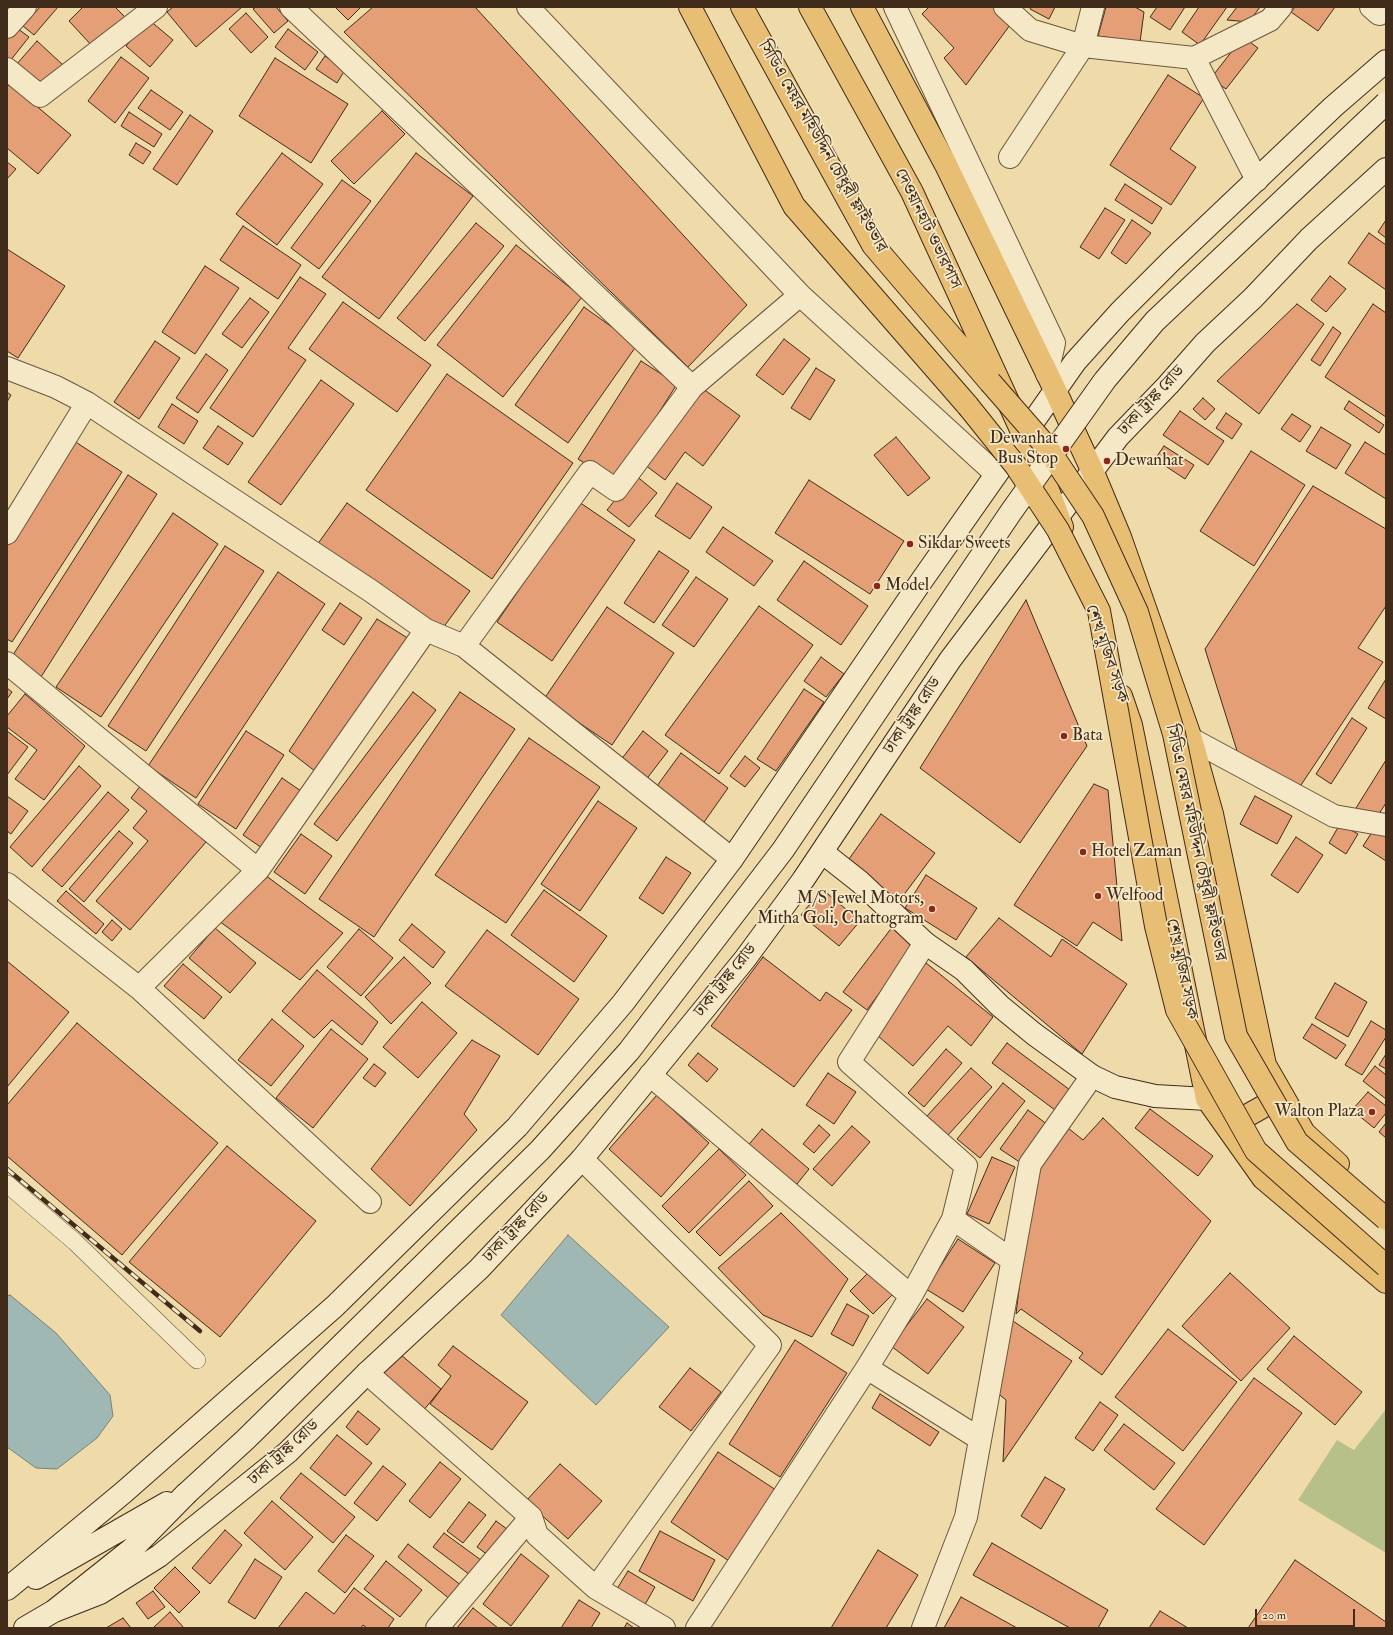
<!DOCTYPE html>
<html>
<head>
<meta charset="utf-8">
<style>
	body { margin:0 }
	#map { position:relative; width:1393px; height:1635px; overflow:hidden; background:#efdba9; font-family:"IM FELL Double Pica",serif }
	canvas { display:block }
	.frame { position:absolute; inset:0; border:8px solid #412b1a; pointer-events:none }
	.scale { position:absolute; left:1255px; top:1609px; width:100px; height:18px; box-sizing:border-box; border:2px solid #412b1a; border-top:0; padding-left:5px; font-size:12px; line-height:14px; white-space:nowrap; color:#412b1a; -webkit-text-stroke:3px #f5e8c7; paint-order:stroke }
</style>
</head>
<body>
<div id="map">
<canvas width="1393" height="1635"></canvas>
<div class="frame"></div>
<div class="scale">20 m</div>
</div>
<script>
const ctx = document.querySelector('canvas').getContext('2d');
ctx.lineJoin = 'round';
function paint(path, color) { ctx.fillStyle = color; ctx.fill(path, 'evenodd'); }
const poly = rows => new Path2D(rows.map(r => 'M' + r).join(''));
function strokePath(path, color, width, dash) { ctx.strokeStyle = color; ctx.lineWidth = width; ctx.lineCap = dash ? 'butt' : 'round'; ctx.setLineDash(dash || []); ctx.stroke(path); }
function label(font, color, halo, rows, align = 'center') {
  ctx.font = font + ' "IM FELL Double Pica","Noto Serif Bengali",serif'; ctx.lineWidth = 3.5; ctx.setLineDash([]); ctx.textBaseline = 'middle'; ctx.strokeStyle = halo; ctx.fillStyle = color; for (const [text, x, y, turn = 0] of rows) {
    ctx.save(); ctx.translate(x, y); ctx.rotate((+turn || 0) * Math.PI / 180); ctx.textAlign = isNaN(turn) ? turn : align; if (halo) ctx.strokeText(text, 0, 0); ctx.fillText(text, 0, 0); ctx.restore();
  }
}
paint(poly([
	[1386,1409,1386,1553,1298,1500,1337,1440,1354,1450]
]), '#b8c089');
const water = poly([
	[568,1235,669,1327,596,1405,501,1315,568,1235],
	[10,1295,56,1333,110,1395,113,1416,97,1438,57,1469,36,1468,7,1447,7,1296,10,1295]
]);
paint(water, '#9fb8b4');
strokePath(water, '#798076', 1);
const building = poly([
	[40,7,58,7,34,35,23,26,40,7],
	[83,7,115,7,125,17,93,47,69,21,83,7],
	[173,7,242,7,196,47,167,12,173,7],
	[256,7,276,7,288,21,274,33,253,9,256,7],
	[335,7,361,7,348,20,335,7],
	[373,7,475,7,747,305,688,367,344,32,373,7],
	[929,7,995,7,1010,25,966,85,944,58,954,48,922,14,929,7],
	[1031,7,1055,7,1049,19,1030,9,1031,7],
	[1106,7,1135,7,1144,12,1140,42,1098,36,1106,7],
	[1157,7,1185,7,1170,30,1150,17,1157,7],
	[1199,7,1227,7,1200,45,1182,32,1199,7],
	[1237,7,1260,7,1249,22,1227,20,1237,7],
	[1295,7,1335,7,1318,31,1291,12,1295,7],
	[246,13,268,37,251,53,229,29,246,13],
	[148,19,173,40,150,67,126,46,148,19],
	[14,26,29,37,10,61,7,59,7,35,14,26],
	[288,29,318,52,305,70,275,47,288,29],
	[1243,37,1258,48,1226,89,1211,78,1243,37],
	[37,41,63,65,41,89,15,66,37,41],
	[325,56,345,70,337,83,316,69,325,56],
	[121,57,149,78,115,123,88,101,121,57],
	[275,58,348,104,311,163,239,116,275,58],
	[1168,75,1204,98,1170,149,1196,167,1171,205,1110,165,1168,75],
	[10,84,71,135,38,174,7,148,7,87,10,84],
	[151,90,183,112,170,130,138,108,151,90],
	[382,111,405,134,354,184,331,161,382,111],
	[129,112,162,134,154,147,121,126,129,112],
	[190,115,213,131,177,185,153,169,190,115],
	[136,143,151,152,143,164,129,155,136,143],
	[282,153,323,184,277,245,236,214,282,153],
	[416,153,473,196,379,319,322,277,416,153],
	[7,162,16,169,7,179,7,162],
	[342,180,371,201,319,269,291,248,342,180],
	[1125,184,1162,208,1152,224,1115,200,1125,184],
	[1105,208,1125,220,1099,259,1080,247,1105,208],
	[1132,220,1151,233,1126,264,1111,253,1132,220],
	[1386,220,1386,238,1378,232,1386,220],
	[476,223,504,246,425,341,397,318,476,223],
	[243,226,301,265,278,299,220,260,243,226],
	[1369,233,1386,245,1386,290,1348,263,1369,233],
	[516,245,582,297,503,397,437,345,516,245],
	[7,249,65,286,18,358,7,351,7,249],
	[205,266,239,288,195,354,162,332,205,266],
	[1330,276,1346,289,1326,312,1311,300,1330,276],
	[300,277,326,294,288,348,306,360,253,437,210,408,300,277],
	[250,298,269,312,242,348,222,334,250,298],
	[343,302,431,365,397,412,309,349,343,302],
	[1297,304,1324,324,1259,414,1217,381,1297,304],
	[1373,304,1386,313,1386,417,1325,377,1373,304],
	[584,307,637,345,568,443,515,405,584,307],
	[1333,327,1341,333,1320,366,1311,360,1333,327],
	[784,339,810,359,783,395,756,375,784,339],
	[155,341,180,358,139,419,114,402,155,341],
	[206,354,228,370,198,413,176,398,206,354],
	[641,361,677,384,615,482,578,459,641,361],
	[816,368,835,380,810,420,791,408,816,368],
	[447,374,573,463,492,579,366,490,447,374],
	[321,380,354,404,281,505,248,482,321,380],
	[702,388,740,416,703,466,685,452,665,480,645,465,702,388],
	[7,392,11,395,7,402,7,392],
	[1203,398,1215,409,1205,420,1193,409,1203,398],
	[1349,401,1384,425,1379,433,1344,409,1349,401],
	[172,404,198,421,184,444,158,427,172,404],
	[1180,411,1224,441,1208,465,1163,435,1180,411],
	[1226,413,1242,424,1232,439,1216,428,1226,413],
	[1292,414,1311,426,1300,442,1281,429,1292,414],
	[218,426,243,443,228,465,203,448,218,426],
	[1321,427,1351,445,1336,469,1306,451,1321,427],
	[896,437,930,478,908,496,874,455,896,437],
	[74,441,122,472,12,642,7,639,7,543,74,441],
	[1365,442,1386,455,1386,499,1345,473,1365,442],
	[1164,446,1194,465,1185,479,1155,459,1164,446],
	[1251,451,1305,485,1254,566,1200,531,1251,451],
	[128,475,157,494,41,677,11,658,128,475],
	[635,475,657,493,629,527,607,510,635,475],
	[809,480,904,541,870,594,775,533,809,480],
	[677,483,712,507,690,539,655,516,677,483],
	[1313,486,1386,529,1386,606,1358,648,1383,662,1299,788,1238,754,1205,649,1313,486],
	[579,502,635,540,552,661,497,622,579,502],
	[347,503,470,591,440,632,317,545,347,503],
	[173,513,218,544,101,717,56,687,173,513],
	[723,527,773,561,754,586,706,552,723,527],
	[225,546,264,571,146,751,108,726,225,546],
	[659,551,689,571,654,623,624,603,659,551],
	[804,561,868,606,841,645,777,600,804,561],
	[278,572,325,604,196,798,148,766,278,572],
	[696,577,728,599,694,647,662,625,696,577],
	[1026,600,1087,746,1020,843,920,768,1026,600],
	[340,603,362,618,344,645,322,630,340,603],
	[759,606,813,645,719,774,665,735,759,606],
	[607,607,674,653,612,745,544,699,607,607],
	[377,619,414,642,320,775,289,751,377,619],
	[821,657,844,674,826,697,804,681,821,657],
	[1386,679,1386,719,1368,708,1386,679],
	[7,688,12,692,7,699,7,688],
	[804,689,824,702,776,771,757,759,804,689],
	[413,692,436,710,337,841,314,824,413,692],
	[460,692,515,729,374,937,319,899,460,692],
	[25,694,85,746,44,800,15,779,37,750,7,727,7,716,25,694],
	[1352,718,1367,728,1331,784,1316,774,1352,718],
	[7,731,28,747,7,775,7,731],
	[246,731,284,755,236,829,198,804,246,731],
	[643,731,668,751,642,785,617,765,643,731],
	[529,738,600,787,506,923,435,875,529,738],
	[681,753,728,788,702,825,654,790,681,753],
	[745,756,760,768,745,787,730,776,745,756],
	[1386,760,1386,803,1375,820,1356,808,1386,760],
	[79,766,101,786,32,867,10,847,79,766],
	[282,778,304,793,265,850,243,835,282,778],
	[1094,784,1108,790,1122,941,1093,922,1077,946,1014,905,1094,784],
	[141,785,206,842,130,930,96,901,148,841,133,828,147,811,131,798,141,785],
	[108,792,129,810,62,887,42,870,108,792],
	[7,796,28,811,11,834,7,831,7,796],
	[1255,796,1292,816,1277,844,1240,824,1255,796],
	[598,801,637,828,580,911,541,884,598,801],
	[881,814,935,853,897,904,844,866,881,814],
	[1340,824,1358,834,1346,854,1329,843,1340,824],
	[1374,829,1386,836,1386,861,1363,846,1374,829],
	[119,831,133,843,84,902,69,889,119,831],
	[301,834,332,856,305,894,274,872,301,834],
	[1296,837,1323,855,1298,893,1271,875,1296,837],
	[666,857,691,873,663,914,639,898,666,857],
	[261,872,343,933,300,980,219,921,261,872],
	[926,875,977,908,956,940,905,908,926,875],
	[822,889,860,921,839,946,801,915,822,889],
	[544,890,607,936,574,982,511,935,544,890],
	[66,891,104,924,96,934,57,901,66,891],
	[999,918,1051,957,1062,939,1127,984,1082,1054,966,957,999,918],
	[112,920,122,929,112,941,102,932,112,920],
	[412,924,445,952,433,968,399,940,412,924],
	[893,926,916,943,867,1010,843,992,893,926],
	[215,928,256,963,230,993,189,958,215,928],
	[359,929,393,958,361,996,327,967,359,929],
	[487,930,579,999,538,1055,445,986,487,930],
	[404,957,431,983,391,1024,365,997,404,957],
	[763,957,820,1001,826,992,852,1010,794,1087,711,1026,763,957],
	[7,961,69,1012,7,1087,7,961],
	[926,963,993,1017,971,1046,948,1026,913,1066,871,1030,926,963],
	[183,964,222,997,204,1019,164,986,183,964],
	[317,970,378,1022,362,1045,332,1020,314,1038,282,1011,317,970],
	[1335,983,1367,1002,1348,1037,1315,1018,1335,983],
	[422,1002,457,1033,418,1078,383,1047,422,1002],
	[272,1019,304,1046,271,1086,238,1060,272,1019],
	[1371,1021,1386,1030,1386,1037,1362,1075,1345,1065,1371,1021],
	[77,1023,218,1143,122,1255,7,1156,7,1105,77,1023],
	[1312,1024,1346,1045,1336,1059,1303,1038,1312,1024],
	[331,1029,368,1059,313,1128,276,1098,331,1029],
	[472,1040,500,1056,464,1114,477,1130,410,1206,371,1169,472,1040],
	[1007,1043,1070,1090,1055,1110,992,1063,1007,1043],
	[946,1049,962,1063,924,1107,908,1093,946,1049],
	[698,1053,718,1069,707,1082,688,1065,698,1053],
	[1386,1054,1386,1069,1379,1065,1386,1054],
	[374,1064,386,1073,375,1087,363,1078,374,1064],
	[1375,1066,1386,1075,1386,1099,1363,1081,1375,1066],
	[971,1068,992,1087,948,1135,927,1116,971,1068],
	[828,1073,856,1092,834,1124,806,1105,828,1073],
	[1003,1083,1025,1101,980,1158,957,1139,1003,1083],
	[1368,1092,1386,1106,1386,1113,1374,1128,1352,1110,1368,1092],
	[657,1095,709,1143,661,1197,609,1149,657,1095],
	[1150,1109,1213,1156,1198,1176,1135,1128,1150,1109],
	[1028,1110,1048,1125,1021,1163,1000,1149,1028,1110],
	[1103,1118,1211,1221,1102,1375,1079,1358,1083,1353,1021,1309,1016,1314,1030,1198,1036,1167,1063,1124,1083,1140,1103,1118],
	[1386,1123,1386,1138,1379,1132,1386,1123],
	[819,1125,830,1135,814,1153,803,1144,819,1125],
	[852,1126,870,1142,832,1186,813,1169,852,1126],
	[762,1129,809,1169,793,1189,745,1149,762,1129],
	[227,1146,316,1221,220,1337,129,1262,227,1146],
	[719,1149,746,1175,689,1233,662,1206,719,1149],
	[992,1157,1015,1167,989,1224,967,1214,992,1157],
	[749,1181,773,1206,720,1256,696,1232,749,1181],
	[781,1213,848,1279,812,1337,763,1315,718,1268,781,1213],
	[958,1239,995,1263,963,1312,926,1289,958,1239],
	[869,1272,892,1295,873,1314,850,1291,869,1272],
	[1230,1273,1290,1328,1241,1381,1182,1326,1230,1273],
	[927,1299,964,1327,928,1374,891,1346,927,1299],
	[847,1304,869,1316,853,1346,831,1334,847,1304],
	[1010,1319,1072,1361,1003,1462,1006,1400,995,1391,1010,1319],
	[1168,1329,1237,1382,1183,1451,1115,1397,1168,1329],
	[1294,1336,1362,1392,1335,1425,1267,1369,1294,1336],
	[795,1340,847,1373,780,1477,729,1444,795,1340],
	[453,1346,528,1402,492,1450,430,1404,451,1376,438,1365,453,1346],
	[400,1354,441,1389,423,1411,381,1376,400,1354],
	[690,1368,721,1392,691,1431,659,1407,690,1368],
	[1254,1378,1302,1413,1204,1545,1156,1509,1254,1378],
	[880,1394,939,1432,930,1446,872,1408,880,1394],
	[1100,1402,1118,1415,1093,1451,1075,1438,1100,1402],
	[358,1411,380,1429,367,1445,346,1427,358,1411],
	[1124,1424,1175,1463,1154,1490,1104,1450,1124,1424],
	[337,1435,372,1463,345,1496,310,1468,337,1435],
	[718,1452,776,1490,729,1561,671,1522,718,1452],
	[440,1462,461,1479,430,1518,409,1501,440,1462],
	[560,1464,602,1501,568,1539,526,1501,560,1464],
	[383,1466,406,1484,377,1521,354,1503,383,1466],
	[301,1473,355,1517,333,1543,280,1498,301,1473],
	[1045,1477,1065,1489,1041,1529,1021,1516,1045,1477],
	[272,1501,313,1537,285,1570,244,1533,272,1501],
	[469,1502,486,1515,463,1543,447,1531,469,1502],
	[496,1521,511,1532,492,1558,477,1547,496,1521],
	[225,1530,242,1545,210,1584,192,1568,225,1530],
	[660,1531,715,1560,693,1601,639,1571,660,1531],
	[444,1533,485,1563,474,1578,433,1547,444,1533],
	[346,1535,374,1556,345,1593,318,1571,346,1535],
	[992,1543,1108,1610,1098,1628,1070,1628,973,1575,992,1543],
	[408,1544,462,1586,451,1600,398,1557,408,1544],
	[878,1550,918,1575,886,1628,831,1628,878,1550],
	[521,1554,549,1576,511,1626,483,1604,521,1554],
	[255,1559,282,1577,255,1619,228,1602,255,1559],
	[1295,1560,1386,1622,1386,1628,1248,1628,1295,1560],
	[386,1561,422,1590,400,1617,364,1589,386,1561],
	[175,1567,200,1592,179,1613,154,1588,175,1567],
	[628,1571,655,1587,643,1608,615,1592,628,1571],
	[354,1588,394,1619,388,1628,367,1628,363,1625,361,1628,278,1628,306,1592,334,1614,354,1588],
	[153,1591,165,1607,148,1619,136,1603,153,1591],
	[961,1597,1017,1628,944,1628,961,1597],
	[579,1600,600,1613,591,1628,561,1628,579,1600],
	[473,1608,498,1628,457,1628,473,1608],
	[1160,1611,1188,1628,1149,1628,1160,1611],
	[170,1612,184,1628,154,1628,154,1627,170,1612],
	[123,1618,131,1628,106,1628,123,1618],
	[627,1623,634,1628,624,1628,627,1623]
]);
paint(building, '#e49f76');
strokePath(building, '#412b1a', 1);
const service = poly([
	[7,1184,75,1242,197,1360]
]);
const minor = poly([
	[291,7,692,387,800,295],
	[528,7,800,295,996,474],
	[895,7,1054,343,1047,374],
	[1005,7,1030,30,1083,46,1194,58,1270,20,1281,7],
	[1371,7,1379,14,1384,7],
	[7,27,25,7],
	[1194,58,1257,180],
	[7,69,40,96,156,7],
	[1010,157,1083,46,1093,7],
	[7,368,56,387,87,403,371,591,426,630,464,646,732,859],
	[7,533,87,403],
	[464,646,590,472,616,490,692,387],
	[7,663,258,870],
	[1191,739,1334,816,1386,825],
	[7,884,139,988,258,870,426,630],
	[925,943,849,1062,966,1166,953,1219,1012,1260],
	[139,988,370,1202],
	[650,1075,911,1296,867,1368,980,1439],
	[911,1296,953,1219],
	[367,1373,531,1517],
	[596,1588,664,1628],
	[437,1628,531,1517,537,1535,596,1588,770,1345,582,1159],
	[697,1628,867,1368],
	[923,1628,966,1517,1030,1164,1092,1076]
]);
const secondary = poly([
	[822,852,860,882,925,943,964,970,1000,1006,1034,1034,1092,1076,1115,1087,1155,1096,1207,1099],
	[36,1578,167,1503],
	[7,1589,124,1492,335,1306,517,1127,623,1003,732,859,920,583,1075,362,1120,312,1172,260,1333,107,1386,61],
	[54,1611,100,1593,159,1556,288,1452,367,1373,479,1269,582,1159,745,959,803,880,950,660,1118,437,1168,385,1205,343,1253,298,1309,239,1386,169],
	[25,1628,54,1611,132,1549,186,1494]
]);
const trunk = poly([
	[690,7,794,206,968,406],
	[742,7,873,245,990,382],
	[810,7,912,192,1023,434,1035,456,1062,527],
	[862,7,946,165,1055,390,1092,470,1120,537,1191,739,1212,814,1265,1065,1304,1133,1338,1164],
	[1121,696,1131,725,1207,1099,1263,1178,1386,1282],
	[1227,1127,1282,1096]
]);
strokePath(service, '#6c573e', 18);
strokePath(minor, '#6c573e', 24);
strokePath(secondary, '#412b1a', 24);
strokePath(trunk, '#412b1a', 24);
strokePath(service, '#f5e8c7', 17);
strokePath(minor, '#f5e8c7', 22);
strokePath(secondary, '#f5e8c7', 22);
strokePath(trunk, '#e8be74', 22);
const rail = poly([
	[7,1169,200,1331]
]);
strokePath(rail, '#412b1a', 4.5);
strokePath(rail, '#f5e8c7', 3, [9]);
const secondaryBridge = poly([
	[186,1494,245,1440,540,1150,629,1051,783,850,1011,512,1105,380,1155,321,1386,103]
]);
const trunkBridge = poly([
	[990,382,1046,446,1093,516,1137,612,1174,734,1236,1036,1297,1142,1386,1219],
	[968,406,1016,466,1058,530,1099,611,1156,926,1177,1010,1256,1151,1386,1266]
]);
strokePath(secondaryBridge, '#412b1a', 24, []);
strokePath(trunkBridge, '#412b1a', 24, []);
strokePath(secondaryBridge, '#f5e8c7', 22);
strokePath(trunkBridge, '#e8be74', 22);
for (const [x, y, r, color] of [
	[1066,449,4,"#8f2418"],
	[1107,461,4,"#8f2418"],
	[910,544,4,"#8f2418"],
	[877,586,4,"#8f2418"],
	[1064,736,4,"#8f2418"],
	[1083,852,4,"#8f2418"],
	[1098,896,4,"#8f2418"],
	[932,909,4,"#8f2418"],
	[1372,1112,4,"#8f2418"]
]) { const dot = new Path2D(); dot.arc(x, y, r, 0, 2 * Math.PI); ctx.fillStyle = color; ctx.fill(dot); strokePath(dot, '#f5e8c7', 1.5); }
label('17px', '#412b1a', '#f5e8c7', [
	["সিডিএ মেয়র মহিউদ্দিন চৌধুরী ফ্লাইওভার",822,147,60],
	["দেওয়ানহাট ওভারপাস",927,229,64],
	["ঢাকা ট্রাঙ্ক রোড",1152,401,-47],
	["শেখ মুজিব সড়ক",1106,654,71],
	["ঢাকা ট্রাঙ্ক রোড",913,716,-56],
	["সিডিএ মেয়র মহিউদ্দিন চৌধুরী ফ্লাইওভার",1195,843,78],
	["শেখ মুজিব সড়ক",1181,969,78],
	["ঢাকা ট্রাঙ্ক রোড",726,981,-51],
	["ঢাকা ট্রাঙ্ক রোড",517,1228,-47],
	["ঢাকা ট্রাঙ্ক রোড",284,1453,-42]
]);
label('17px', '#412b1a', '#f5e8c7', [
	["Dewanhat",1058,439,"right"],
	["Bus Stop",1058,459,"right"],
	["Dewanhat",1115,461],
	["Sikdar Sweets",918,544],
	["Model",885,586],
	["Bata",1072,736],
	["Hotel Zaman",1091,852],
	["Welfood",1106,896],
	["M/S Jewel Motors,",924,899,"right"],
	["Mitha Goli, Chattogram",924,919,"right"],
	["Walton Plaza",1364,1112,"right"]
], 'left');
</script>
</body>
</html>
